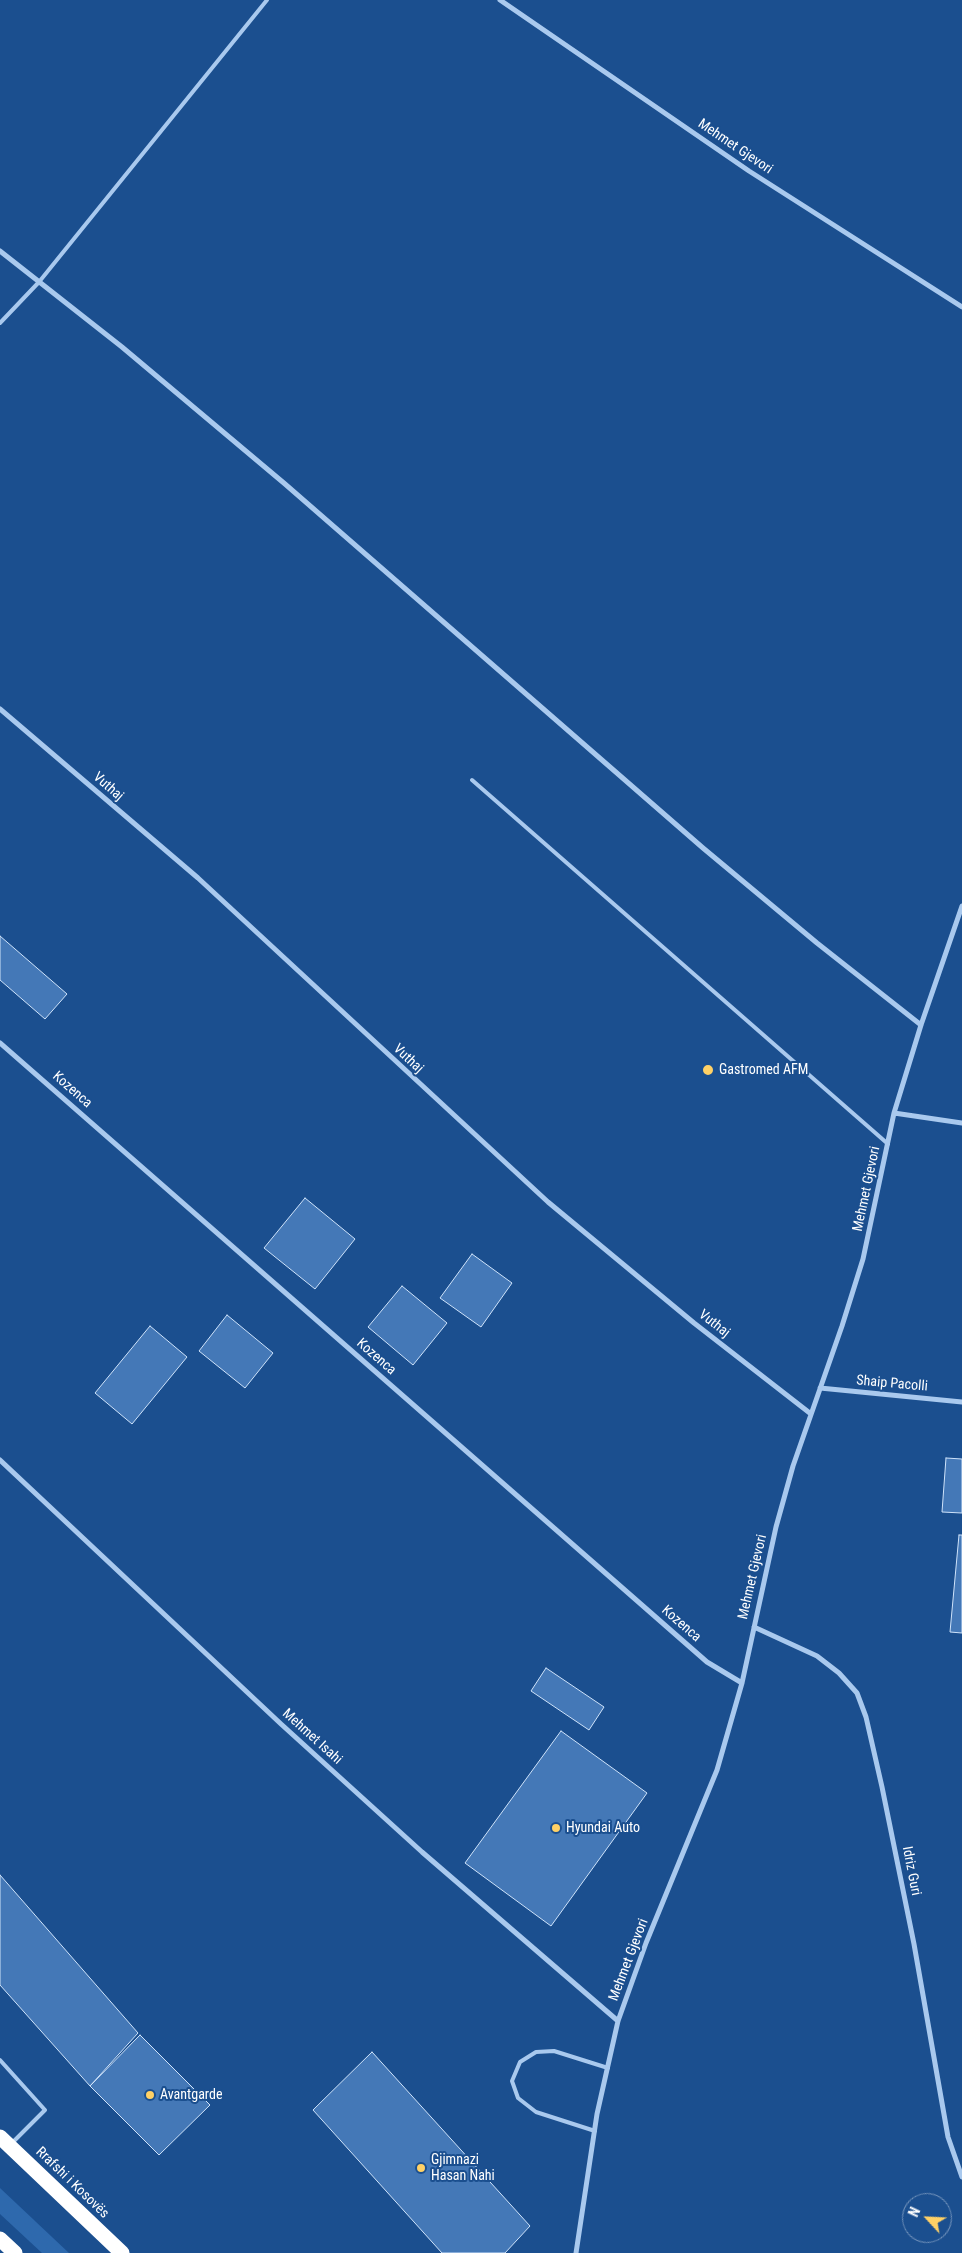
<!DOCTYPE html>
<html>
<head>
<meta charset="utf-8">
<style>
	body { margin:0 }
	#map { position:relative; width:962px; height:2253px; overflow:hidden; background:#1b4f8f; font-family:"Roboto Condensed",sans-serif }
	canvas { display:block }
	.north { position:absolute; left:902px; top:2193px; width:50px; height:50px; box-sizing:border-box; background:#1b4f8f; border:1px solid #7695bc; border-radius:50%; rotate:295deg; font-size:14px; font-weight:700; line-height:20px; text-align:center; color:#fff }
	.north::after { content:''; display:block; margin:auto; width:18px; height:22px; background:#ffd166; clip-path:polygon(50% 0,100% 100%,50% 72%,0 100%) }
</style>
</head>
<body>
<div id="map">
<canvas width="962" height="2253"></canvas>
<div class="north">N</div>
</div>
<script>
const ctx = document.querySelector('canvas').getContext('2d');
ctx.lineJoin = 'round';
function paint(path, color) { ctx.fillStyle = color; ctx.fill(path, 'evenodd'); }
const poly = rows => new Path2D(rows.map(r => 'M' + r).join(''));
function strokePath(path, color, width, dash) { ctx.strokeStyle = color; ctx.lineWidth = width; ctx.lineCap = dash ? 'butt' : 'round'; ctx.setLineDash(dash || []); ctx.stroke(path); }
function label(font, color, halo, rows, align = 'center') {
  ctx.font = font + ' "Roboto Condensed",sans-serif'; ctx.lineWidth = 4; ctx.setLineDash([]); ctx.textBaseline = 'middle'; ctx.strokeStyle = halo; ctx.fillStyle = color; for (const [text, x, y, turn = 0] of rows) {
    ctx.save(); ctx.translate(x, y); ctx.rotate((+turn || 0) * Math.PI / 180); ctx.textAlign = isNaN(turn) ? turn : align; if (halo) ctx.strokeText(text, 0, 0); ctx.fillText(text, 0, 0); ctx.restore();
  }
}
paint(poly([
	[0,2188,69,2253,42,2253,0,2214]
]), '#2e69ad');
const building = poly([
	[0,936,67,994,45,1019,0,980,0,936],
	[305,1198,355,1239,315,1289,264,1248,305,1198],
	[472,1254,512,1283,481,1327,440,1298,472,1254],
	[402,1286,447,1323,413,1365,368,1327,402,1286],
	[227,1315,273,1353,245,1388,199,1351,227,1315],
	[150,1326,187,1357,132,1424,95,1393,150,1326],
	[946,1458,962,1459,962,1513,942,1512,946,1458],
	[959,1535,962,1535,962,1633,950,1632,959,1535],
	[546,1668,604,1707,589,1730,531,1691,546,1668],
	[561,1731,647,1793,551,1926,465,1863,561,1731],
	[0,1875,138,2033,90,2086,0,1985,0,1875],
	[140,2035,210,2105,159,2155,90,2086,140,2035],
	[372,2052,530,2226,505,2253,442,2253,313,2110,372,2052]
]);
paint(building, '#4478b7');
strokePath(building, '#cfe3fa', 1);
strokePath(poly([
	[0,323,39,282,267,0],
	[472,780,888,1144],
	[0,2060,45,2110,11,2144],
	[595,2131,536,2112,518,2098,512,2081,520,2062,536,2052,554,2051,608,2068]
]), '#a9c9ee', 4);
strokePath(poly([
	[500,0,749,171,962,307],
	[0,251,122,347,285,484,703,848,817,943,921,1025],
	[0,709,198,878,548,1202,694,1323,811,1414],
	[0,1043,707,1662,742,1683],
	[894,1113,962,1123],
	[820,1388,962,1402],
	[0,1460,281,1724,422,1852,618,2021],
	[754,1627,817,1656,839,1673,857,1693,866,1717,882,1787,914,1944,948,2137,962,2177],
	[576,2253,597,2114,618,2021,646,1943,717,1770,742,1683,776,1527,793,1466,842,1326,863,1259,894,1113,921,1025,962,906]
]), '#a9c9ee', 5);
strokePath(poly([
	[0,2137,122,2253],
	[0,2239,15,2253]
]), '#fff', 15);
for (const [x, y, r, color] of [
	[708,1070,6,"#ffd166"],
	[556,1828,5,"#ffd166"],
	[150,2095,5,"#ffd166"],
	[421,2168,5,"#ffd166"]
]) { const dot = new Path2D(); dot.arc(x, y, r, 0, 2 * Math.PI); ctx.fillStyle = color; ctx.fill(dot); strokePath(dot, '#1b4f8f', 2); }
label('14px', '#fff', '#1b4f8f', [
	["Mehmet Gjevori",735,147,34],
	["Vuthaj",108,787,41],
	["Vuthaj",408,1059,43],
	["Kozenca",72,1090,41],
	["Mehmet Gjevori",867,1189,-78],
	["Vuthaj",714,1324,38],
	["Kozenca",376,1357,41],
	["Shaip Pacolli",892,1384,5],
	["Mehmet Gjevori",753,1577,-77],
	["Kozenca",681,1624,41],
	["Mehmet Isahi",312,1737,42],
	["Idriz Guri",911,1871,79],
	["Mehmet Gjevori",629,1960,-69],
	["Rrafshi i Kosovës",72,2183,44]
]);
label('14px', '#fff', '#1b4f8f', [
	["Gastromed AFM",719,1070],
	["Hyundai Auto",566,1828],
	["Avantgarde",160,2095],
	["Gjimnazi",431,2160],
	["Hasan Nahi",431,2176]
], 'left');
</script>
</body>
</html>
